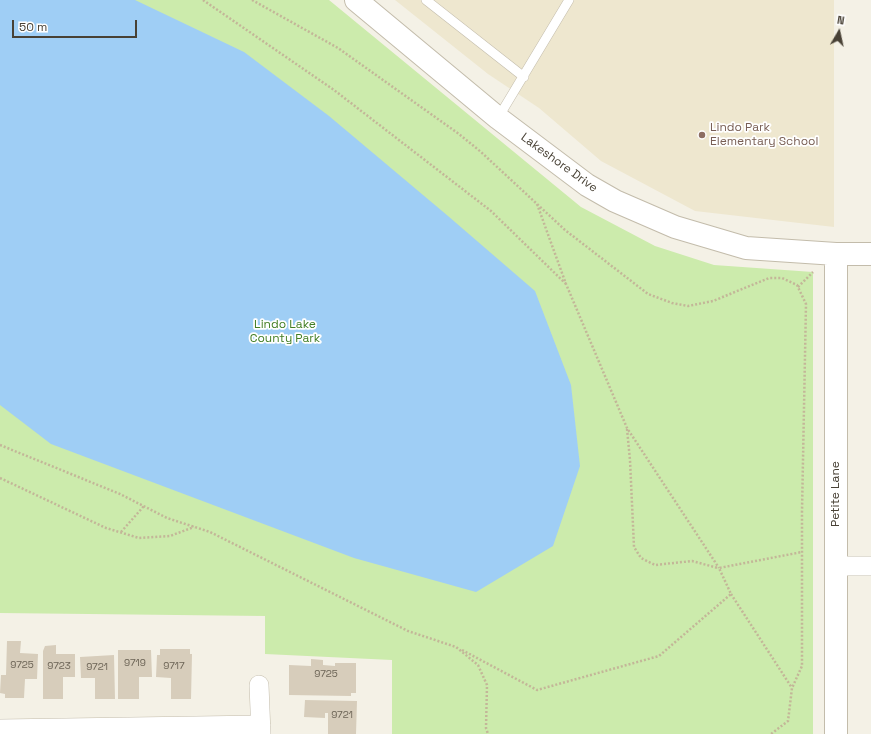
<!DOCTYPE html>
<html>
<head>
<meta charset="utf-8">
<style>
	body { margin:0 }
	#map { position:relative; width:871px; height:734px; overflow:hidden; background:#f4f1e6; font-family:"Space Grotesk",sans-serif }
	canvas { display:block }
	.north { position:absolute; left:819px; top:12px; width:40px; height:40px; -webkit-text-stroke:3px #fff; paint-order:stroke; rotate:9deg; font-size:11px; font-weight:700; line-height:16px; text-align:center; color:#484135 }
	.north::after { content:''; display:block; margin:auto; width:14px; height:18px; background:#484135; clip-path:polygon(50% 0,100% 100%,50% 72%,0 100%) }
	.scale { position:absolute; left:12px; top:20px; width:125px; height:18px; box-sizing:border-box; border:2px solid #484135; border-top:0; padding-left:5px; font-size:12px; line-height:14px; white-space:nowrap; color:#484135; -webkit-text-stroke:3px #fff; paint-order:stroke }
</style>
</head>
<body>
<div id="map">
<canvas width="871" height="734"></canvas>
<div class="north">N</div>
<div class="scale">50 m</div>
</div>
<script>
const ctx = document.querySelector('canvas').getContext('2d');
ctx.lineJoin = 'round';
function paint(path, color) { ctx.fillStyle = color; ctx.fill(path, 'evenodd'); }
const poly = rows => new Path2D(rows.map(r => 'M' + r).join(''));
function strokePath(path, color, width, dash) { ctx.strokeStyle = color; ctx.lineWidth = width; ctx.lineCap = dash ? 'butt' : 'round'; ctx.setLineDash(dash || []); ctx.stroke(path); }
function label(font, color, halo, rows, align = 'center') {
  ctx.font = font + ' "Space Grotesk",sans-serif'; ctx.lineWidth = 3.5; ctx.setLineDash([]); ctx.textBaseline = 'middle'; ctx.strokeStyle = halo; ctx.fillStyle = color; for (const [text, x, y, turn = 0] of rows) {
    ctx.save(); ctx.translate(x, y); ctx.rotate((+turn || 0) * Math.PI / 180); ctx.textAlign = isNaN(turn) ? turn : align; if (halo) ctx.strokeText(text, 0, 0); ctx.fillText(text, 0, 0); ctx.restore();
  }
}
paint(poly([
	[395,0,834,0,834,227,695,211,601,161,539,108,488,74]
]), '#eee7cf');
paint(poly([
	[0,0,329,0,581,207,655,246,714,265,813,272,813,734,392,734,392,660,265,654,265,616,0,613]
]), '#ccebac');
paint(poly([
	[0,0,135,0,244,52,329,116,448,216,535,291,571,385,580,466,553,546,476,592,354,558,51,444,0,405]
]), '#9fcef5');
paint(poly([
	[7,641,21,641,20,653,38,654,37,679,25,679,24,698,5,698,5,694,0,693,1,675,6,675],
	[56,645,56,654,75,654,75,677,63,677,63,699,43,699,43,651,45,646],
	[160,649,190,649,190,654,192,654,191,699,171,699,171,678,156,677,157,655,160,655],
	[118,650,151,650,152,677,139,677,139,699,118,699],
	[114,655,115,699,95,699,95,678,81,678,80,657],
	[311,659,323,660,323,665,335,666,335,663,356,663,356,693,351,693,351,696,289,695,289,665,311,666],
	[305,700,357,701,356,734,328,734,328,713,325,713,325,718,304,717]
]), '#d7cdbb');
const service = poly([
	[426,0,524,77],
	[498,118,569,0]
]);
const minor = poly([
	[836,566,871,566],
	[259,685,261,734],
	[0,729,261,725]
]);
const tertiary = poly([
	[356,0,498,118,587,185,615,201,675,227,746,248,836,254,871,254],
	[836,734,836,254]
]);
strokePath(service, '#c3bcab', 10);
strokePath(minor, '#c3bcab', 20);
strokePath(tertiary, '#c3bcab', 24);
strokePath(poly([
	[203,0,334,90,491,211,566,284],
	[252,0,338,48,459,134,481,152,565,230,648,294,672,303,688,306,713,301,769,278,782,278,797,285,806,304,802,512,802,666,792,688,788,721,771,734],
	[537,204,566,284,627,428,719,568],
	[798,287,813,272],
	[627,429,630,460,634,547,641,558,655,565,692,561,718,568],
	[0,445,120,494,167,518,210,532,408,631,456,647,478,665,487,685,486,728,488,734],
	[0,478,106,528,139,538,170,536,194,527],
	[121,532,144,506],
	[731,594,792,688],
	[462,650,537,690,659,656,731,594,719,568,802,552]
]), '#c3b698', 2.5, [2, 2]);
strokePath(service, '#fff', 9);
strokePath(minor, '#fff', 19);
strokePath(tertiary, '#fff', 22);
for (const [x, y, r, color] of [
	[702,135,4,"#8d6e63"]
]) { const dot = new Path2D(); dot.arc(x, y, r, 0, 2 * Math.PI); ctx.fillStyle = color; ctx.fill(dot); strokePath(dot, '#fff', 1.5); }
label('10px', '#6c6456', null, [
	["9719",135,663],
	["9725",22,665],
	["9723",59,666],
	["9717",174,666],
	["9721",97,667],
	["9725",326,674],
	["9721",342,715]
]);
label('12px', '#785e54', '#fff', [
	["Lindo Park",710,128],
	["Elementary School",710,142]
], 'left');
label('12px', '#484135', '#fff', [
	["Lakeshore Drive",559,163,36],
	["Petite Lane",836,494,-90]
]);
label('12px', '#427e24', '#fff', [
	["Lindo Lake",285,325],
	["County Park",285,339]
]);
</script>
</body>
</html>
